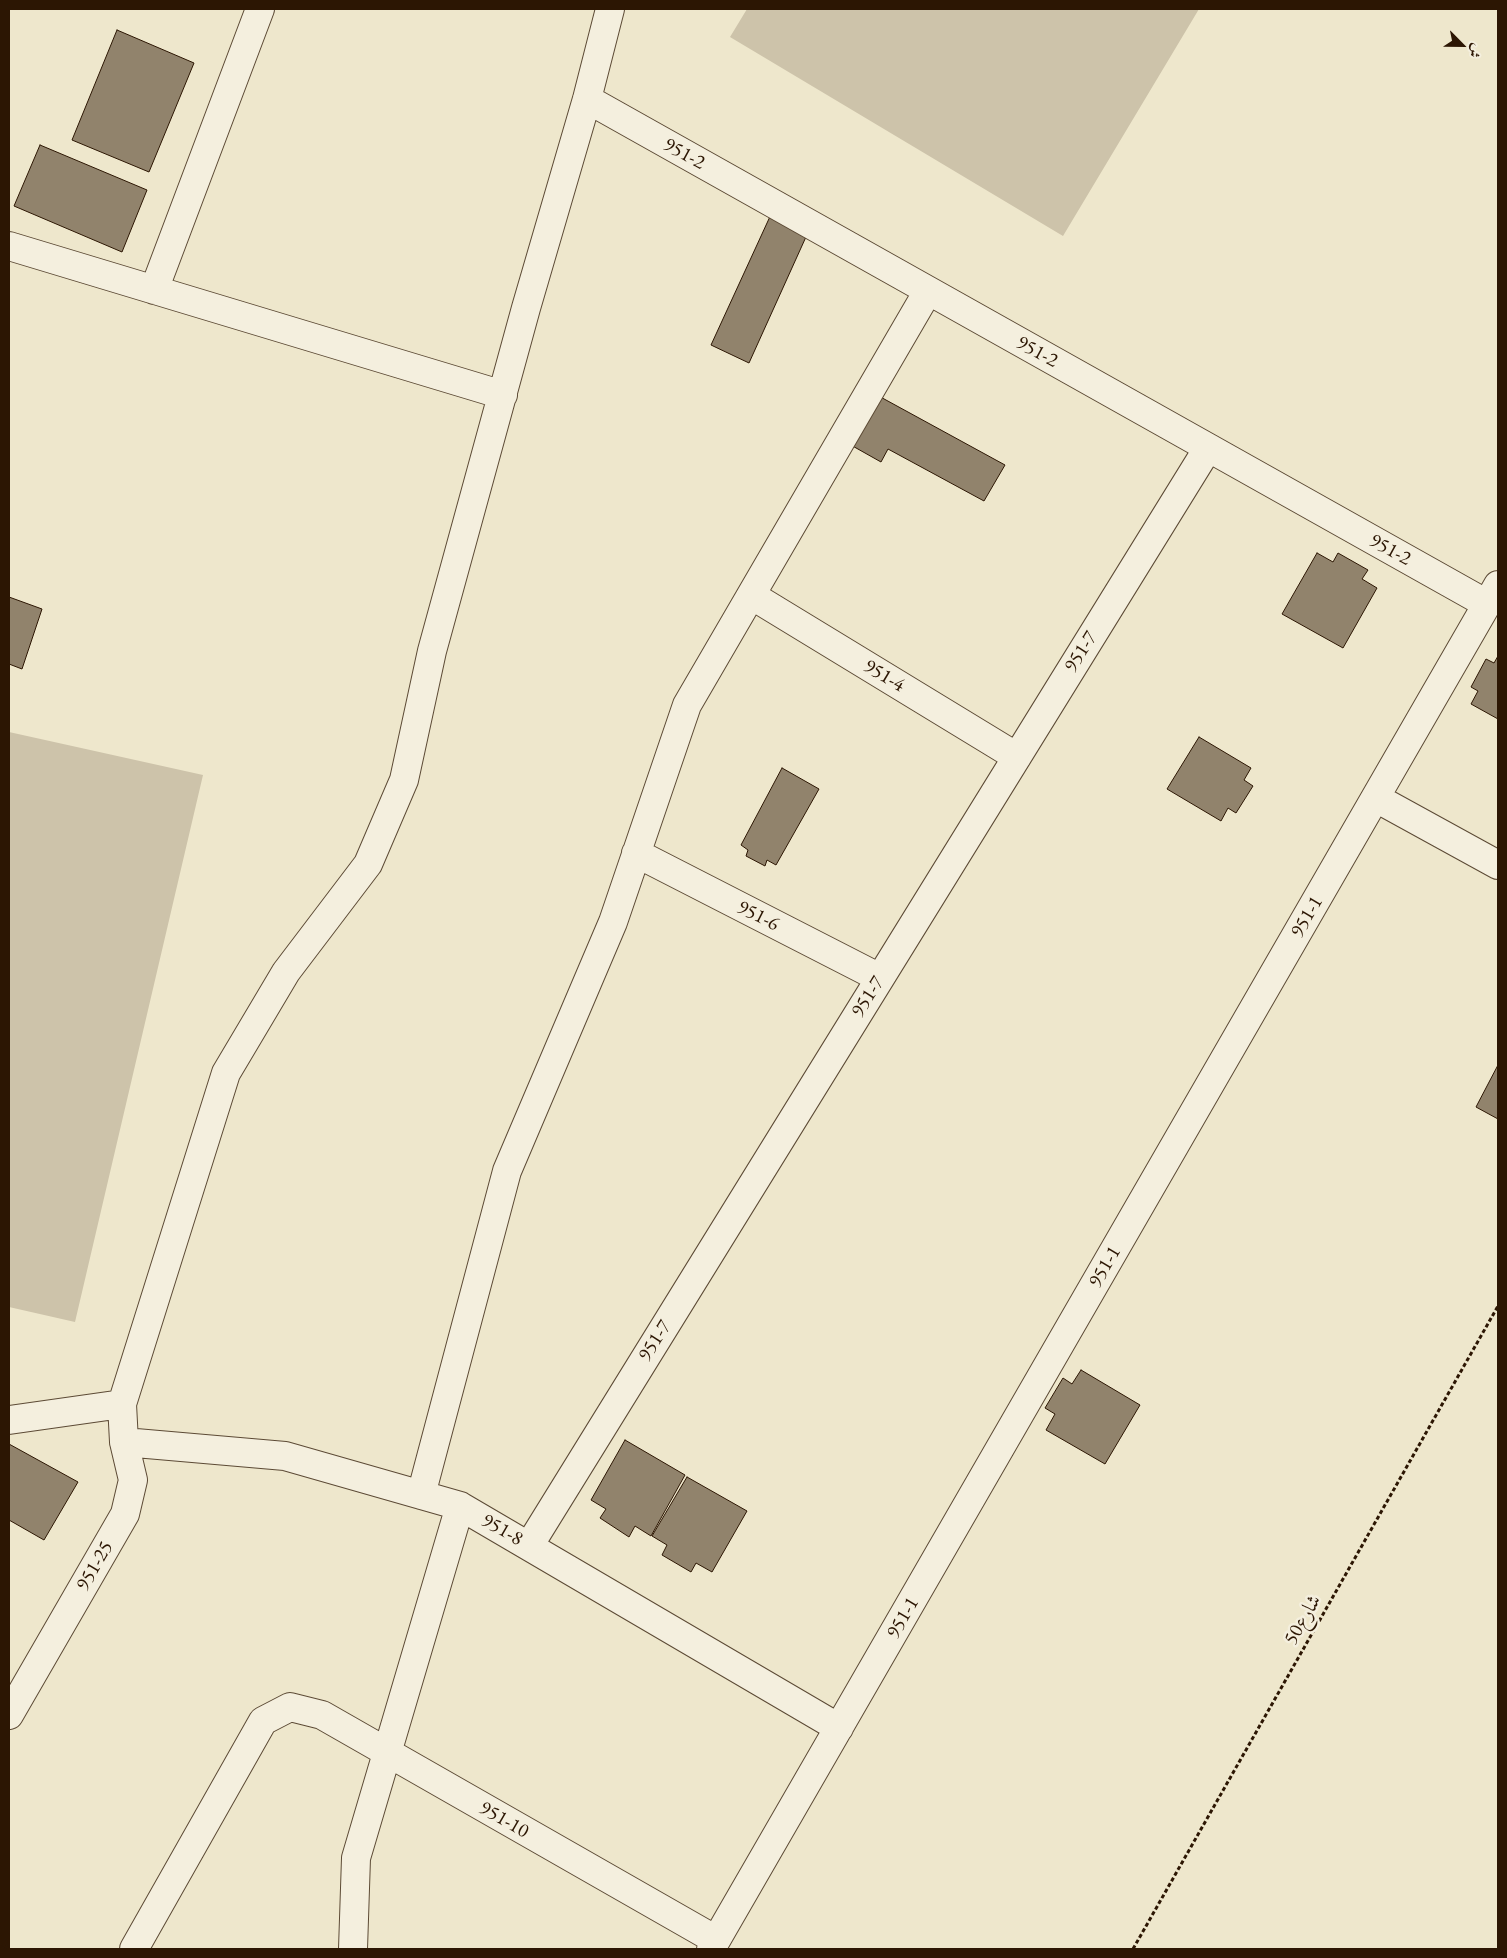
<!DOCTYPE html>
<html>
<head>
<meta charset="utf-8">
<style>
	body { margin:0 }
	#map { position:relative; width:1507px; height:1958px; overflow:hidden; background:#eee7cc; font-family:"EB Garamond",Amiri,serif }
	canvas { display:block }
	.frame { position:absolute; inset:0; border:10px solid #2c1603; pointer-events:none }
	.north { position:absolute; left:1437px; top:20px; width:50px; height:50px; -webkit-text-stroke:4px #f4efde; paint-order:stroke; rotate:113deg; font-size:14px; font-weight:700; line-height:20px; text-align:center; color:#2c1603 }
	.north::after { content:''; display:block; margin:auto; width:18px; height:22px; background:#2c1603; clip-path:polygon(50% 0,100% 100%,50% 72%,0 100%) }
</style>
</head>
<body>
<div id="map">
<canvas width="1507" height="1958"></canvas>
<div class="frame"></div>
<div class="north">ش</div>
</div>
<script>
const ctx = document.querySelector('canvas').getContext('2d');
ctx.lineJoin = 'round';
function paint(path, color) { ctx.fillStyle = color; ctx.fill(path, 'evenodd'); }
const poly = rows => new Path2D(rows.map(r => 'M' + r).join(''));
function strokePath(path, color, width, dash) { ctx.strokeStyle = color; ctx.lineWidth = width; ctx.lineCap = dash ? 'butt' : 'round'; ctx.setLineDash(dash || []); ctx.stroke(path); }
function label(font, color, halo, rows, align = 'center') {
  ctx.font = font + ' "EB Garamond",Amiri,serif'; ctx.lineWidth = 5; ctx.setLineDash([]); ctx.textBaseline = 'middle'; ctx.strokeStyle = halo; ctx.fillStyle = color; for (const [text, x, y, turn = 0] of rows) {
    ctx.save(); ctx.translate(x, y); ctx.rotate((+turn || 0) * Math.PI / 180); ctx.textAlign = isNaN(turn) ? turn : align; if (halo) ctx.strokeText(text, 0, 0); ctx.fillText(text, 0, 0); ctx.restore();
  }
}
paint(poly([
	[747,9,1199,9,1063,236,730,37],
	[9,732,203,775,75,1322,9,1307]
]), '#cdc3aa');
const building = poly([
	[117,30,194,63,149,172,72,140,117,30],
	[40,145,147,190,122,252,14,206,40,145],
	[773,210,810,228,749,363,711,345,773,210],
	[875,394,1005,465,984,501,888,449,881,462,849,444,875,394],
	[1317,553,1333,562,1338,553,1368,570,1362,579,1377,588,1343,648,1282,614,1317,553],
	[9,597,42,609,22,669,9,664,9,597],
	[1498,656,1498,719,1471,704,1478,691,1471,687,1486,659,1494,663,1498,656],
	[1199,737,1251,768,1244,780,1253,786,1236,813,1228,808,1221,821,1167,789,1199,737],
	[782,768,819,789,776,865,767,860,765,866,746,856,748,850,741,845,782,768],
	[1498,1065,1498,1119,1476,1107,1498,1065],
	[1081,1370,1140,1405,1105,1464,1046,1430,1055,1414,1045,1408,1063,1378,1072,1384,1081,1370],
	[625,1440,685,1475,651,1536,635,1526,629,1537,600,1518,606,1509,591,1500,625,1440],
	[9,1444,78,1482,44,1540,9,1520,9,1444],
	[687,1477,747,1511,712,1572,696,1563,691,1572,662,1555,667,1545,652,1536,687,1477]
]);
paint(building, '#91836c');
strokePath(building, '#2c1603', 1);
const street = poly([
	[587,99,1487,604],
	[9,246,503,395],
	[154,290,260,9],
	[751,595,1017,757],
	[1376,798,1498,865],
	[636,853,880,978],
	[9,1420,122,1404],
	[124,1442,285,1456,460,1506,839,1728],
	[421,1495,507,1171,613,922,687,705,928,291],
	[529,1546,1208,448],
	[9,1715,125,1514,133,1480,124,1442,122,1404,226,1073,286,972,368,864,404,780,432,651,526,308,587,99,610,9],
	[134,1949,263,1721,290,1707,322,1715,716,1940],
	[353,1949,356,1858,460,1506],
	[711,1949,1498,585]
]);
strokePath(street, '#5c4a35', 30);
strokePath(poly([
	[1133,1949,1498,1306]
]), '#2c1603', 3, [4, 2.5]);
strokePath(street, '#f4efde', 28);
label('20px', '#2c1603', '#f4efde', [
	["951-2",684,154,29],
	["951-2",1037,352,29],
	["951-2",1390,550,29],
	["951-7",1081,652,-58],
	["951-4",884,676,31],
	["951-6",758,916,27],
	["951-1",1307,917,-60],
	["951-7",868,997,-58],
	["951-1",1105,1267,-60],
	["951-7",655,1341,-58],
	["951-8",502,1530,30],
	["951-25",95,1566,-60],
	["951-1",903,1618,-60],
	["شارع50",1303,1620,-60],
	["951-10",504,1820,30]
]);
</script>
</body>
</html>
